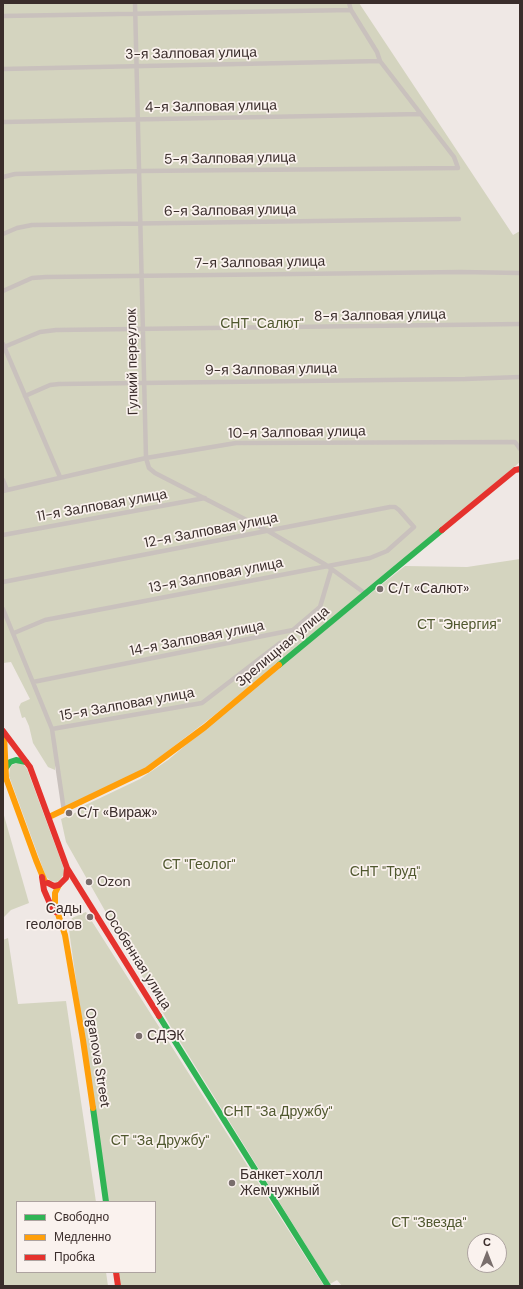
<!DOCTYPE html>
<html>
<head>
<meta charset="utf-8">
<style>
	body { margin:0 }
	#map { position:relative; width:523px; height:1289px; overflow:hidden; background:#efe8e5; font-family:"DM Sans",sans-serif }
	canvas { display:block }
	.frame { position:absolute; inset:0; border:4px solid #3a2d2b; pointer-events:none }
	.legend { position:absolute; left:16px; top:1201px; width:140px; height:72px; box-sizing:border-box; background:#faf2ee; border:1px solid #ada3a0; margin:0; padding:5px 7px; list-style:none; font-size:12px; color:#3a2d2b }
	.legend li { display:flex; align-items:center; gap:8px; height:20px }
	.legend b { width:20px; border:1px solid #ada3a0 }
	.north { position:absolute; left:467px; top:1233px; width:40px; height:40px; box-sizing:border-box; background:#faf2ee; border:1px solid #ada3a0; border-radius:50%; rotate:0deg; font-size:11px; font-weight:700; line-height:16px; text-align:center; color:#3a2d2b }
	.north::after { content:''; display:block; margin:auto; width:14px; height:18px; background:#796e6c; clip-path:polygon(50% 0,100% 100%,50% 72%,0 100%) }
</style>
</head>
<body>
<div id="map">
<canvas width="523" height="1289"></canvas>
<div class="frame"></div>
<ul class="legend">
<li><b style="height:5px;background:#30b455"></b>Свободно</li>
<li><b style="height:5px;background:#ff9f0a"></b>Медленно</li>
<li><b style="height:5px;background:#e5322d"></b>Пробка</li>
</ul>
<div class="north">С</div>
</div>
<script>
const ctx = document.querySelector('canvas').getContext('2d');
ctx.lineJoin = 'round';
function paint(path, color) { ctx.fillStyle = color; ctx.fill(path, 'evenodd'); }
const poly = rows => new Path2D(rows.map(r => 'M' + r).join(''));
function strokePath(path, color, width, dash) { ctx.strokeStyle = color; ctx.lineWidth = width; ctx.lineCap = dash ? 'butt' : 'round'; ctx.setLineDash(dash || []); ctx.stroke(path); }
function label(font, color, halo, rows, align = 'center') {
  ctx.font = font + ' "DM Sans",sans-serif'; ctx.lineWidth = 3.5; ctx.setLineDash([]); ctx.textBaseline = 'middle'; ctx.strokeStyle = halo; ctx.fillStyle = color; for (const [text, x, y, turn = 0] of rows) {
    ctx.save(); ctx.translate(x, y); ctx.rotate((+turn || 0) * Math.PI / 180); ctx.textAlign = isNaN(turn) ? turn : align; if (halo) ctx.strokeText(text, 0, 0); ctx.fillText(text, 0, 0); ctx.restore();
  }
}
paint(poly([
	[3,3,359,3,513,235,520,231,520,462,399,564,212,717,139,773,63,809,55,762,55,770,48,767,33,743,29,726,25,717,22,718,20,711,19,707,21,703,30,699,11,662,3,663],
	[520,559,520,1286,342,1286,337,1280,330,1284,171,1027,66,842,61,819,77,812,77,809,140,779,168,760,302,648,405,566,467,567],
	[475,1241,499,1241,499,1265,475,1265],
	[18,763,24,765,27,769,64,869,64,874,59,881,57,882,51,881,46,877,9,776,10,768,12,765],
	[3,812,29,903,11,910,3,918],
	[86,912,324,1286,119,1286,117,1272,155,1272,155,1202,107,1202,69,930,72,918],
	[8,938,18,1004,66,1001,96,1202,17,1202,17,1272,106,1272,108,1286,3,1286,3,940]
]), '#d4d4bf');
strokePath(poly([
	[135,3,146,458,149,468,155,473,268,531,326,565,366,594],
	[3,16,351,10],
	[3,69,380,61],
	[3,122,420,114],
	[3,177,15,174,140,171,458,168,454,157,380,61,377,52,351,10,349,3],
	[3,234,17,228,32,225,459,219],
	[3,291,32,278,46,277,461,272,520,273],
	[3,344,60,477],
	[4,347,40,332,56,330,520,324],
	[25,396,50,385,59,384,465,379,520,377],
	[3,480,7,490],
	[3,491,146,458,236,443,515,442,520,449],
	[3,535,205,498],
	[3,582,390,507,395,507,399,510,414,527,387,551,370,558,45,620,14,633],
	[3,609,52,729,64,811],
	[33,682,293,630,320,607,331,570],
	[52,729,202,703,280,643]
]), '#c9c1bd', 4.5);
strokePath(poly([
	[279,665,442,530],
	[5,769,10,762,16,760,26,762],
	[159,1016,328,1286],
	[93,1108,106,1202]
]), '#30b455', 6);
strokePath(poly([
	[4,734,6,778,36,860,45,882,48,883],
	[49,817,147,770,205,727,279,665],
	[59,885,55,893,55,905,65,935,83,1040,93,1108]
]), '#ff9f0a', 6);
strokePath(poly([
	[442,530,515,470,520,469],
	[3,731,30,767,67,868,66,878,59,885,54,886,48,883],
	[67,868,159,1016],
	[42,877,44,890,51,906,56,912],
	[116,1272,118,1286]
]), '#e5322d', 6);
for (const [x, y, r, color] of [
	[380,589,4,"#796e6c"],
	[69,813,4,"#796e6c"],
	[89,882,4,"#796e6c"],
	[90,917,4,"#796e6c"],
	[139,1036,4,"#796e6c"],
	[232,1183,4,"#796e6c"]
]) { const dot = new Path2D(); dot.arc(x, y, r, 0, 2 * Math.PI); ctx.fillStyle = color; ctx.fill(dot); strokePath(dot, '#faf2ee', 1.5); }
label('14px', '#3a2d2b', '#faf2ee', [
	["3-я Залповая улица",191,54,-1],
	["4-я Залповая улица",211,107,-1],
	["5-я Залповая улица",230,159,-1],
	["6-я Залповая улица",230,211,-1],
	["7-я Залповая улица",260,263,-1],
	["8-я Залповая улица",380,316,-1],
	["Гулкий переулок",133,362,-91],
	["9-я Залповая улица",271,370,-1],
	["10-я Залповая улица",297,433,-1],
	["11-я Залповая улица",102,506,-10],
	["12-я Залповая улица",211,531,-11],
	["13-я Залповая улица",216,576,-11],
	["14-я Залповая улица",197,639,-11],
	["Зрелищная улица",283,647,-40],
	["15-я Залповая улица",127,705,-10],
	["Особенная улица",137,960,58],
	["Oganova Street",97,1058,81]
]);
label('14px', '#50582f', '#faf2ee', [
	["СНТ \"Салют\"",262,324],
	["СТ \"Энергия\"",459,625],
	["СТ \"Геолог\"",199,865],
	["СНТ \"Труд\"",385,872],
	["СНТ \"За Дружбу\"",278,1112],
	["СТ \"За Дружбу\"",160,1141],
	["СТ \"Звезда\"",429,1223]
]);
label('14px', '#3a2d2b', '#faf2ee', [
	["С/т «Салют»",388,589],
	["С/т «Вираж»",77,813],
	["Ozon",97,882],
	["Сады",82,909,"right"],
	["геологов",82,925,"right"],
	["СДЭК",147,1036],
	["Банкет-холл",240,1175],
	["Жемчужный",240,1191]
], 'left');
</script>
</body>
</html>
